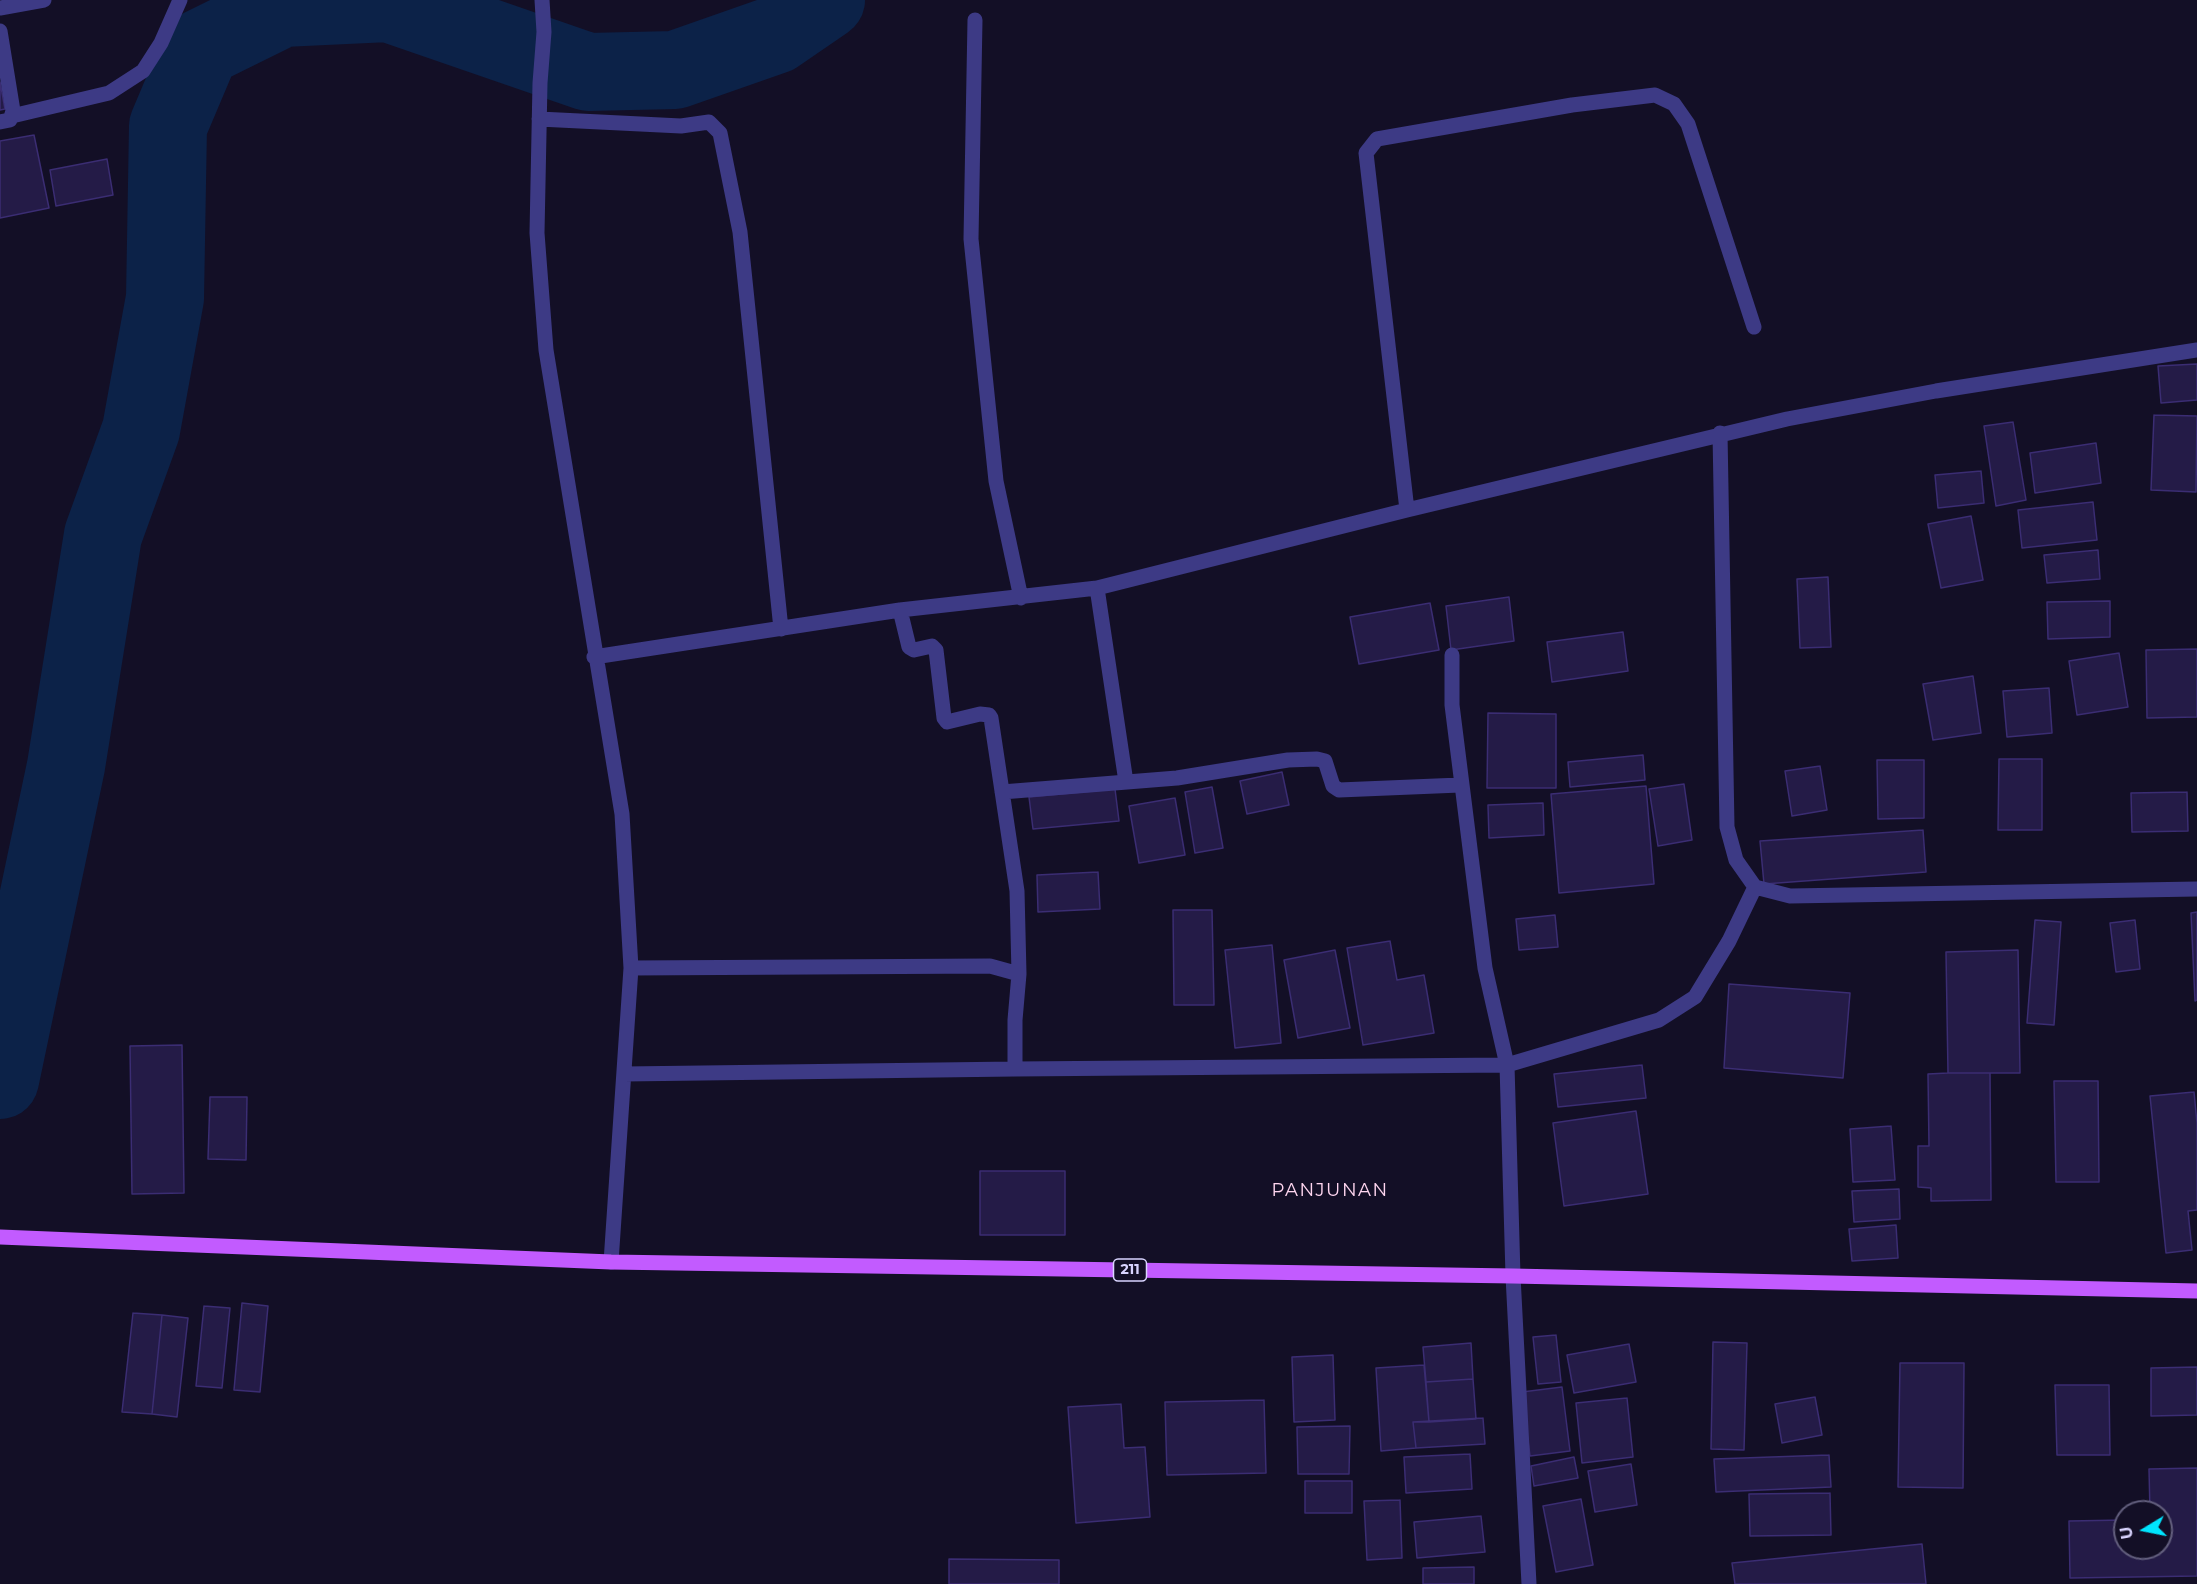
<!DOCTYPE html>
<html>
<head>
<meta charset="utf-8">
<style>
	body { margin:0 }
	#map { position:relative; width:2197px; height:1584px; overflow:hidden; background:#130f26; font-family:Montserrat,sans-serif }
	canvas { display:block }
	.north { position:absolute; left:2113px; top:1500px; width:60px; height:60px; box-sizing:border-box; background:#130f26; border:2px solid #625e7d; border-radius:50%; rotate:260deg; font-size:16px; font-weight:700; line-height:24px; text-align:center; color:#d9d4ff }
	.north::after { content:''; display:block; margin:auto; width:21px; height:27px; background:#00e5ff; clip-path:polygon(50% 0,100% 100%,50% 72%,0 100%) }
</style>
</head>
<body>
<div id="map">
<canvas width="2197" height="1584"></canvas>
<div class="north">U</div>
</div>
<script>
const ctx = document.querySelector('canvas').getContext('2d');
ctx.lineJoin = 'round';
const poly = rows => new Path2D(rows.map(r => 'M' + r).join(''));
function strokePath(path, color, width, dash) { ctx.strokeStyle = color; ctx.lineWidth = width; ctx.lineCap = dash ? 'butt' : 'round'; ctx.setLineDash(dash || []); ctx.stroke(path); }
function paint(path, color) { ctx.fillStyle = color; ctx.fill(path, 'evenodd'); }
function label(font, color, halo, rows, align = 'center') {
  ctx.font = font + ' Montserrat,sans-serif'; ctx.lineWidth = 4.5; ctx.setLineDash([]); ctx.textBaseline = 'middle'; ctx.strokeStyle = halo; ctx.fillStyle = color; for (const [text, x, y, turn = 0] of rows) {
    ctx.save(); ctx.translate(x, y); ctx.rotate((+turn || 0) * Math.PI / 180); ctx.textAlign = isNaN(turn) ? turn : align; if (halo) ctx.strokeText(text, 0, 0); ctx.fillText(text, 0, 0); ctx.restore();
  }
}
strokePath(poly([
	[0,1080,66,766,103,535,141,430,165,298,168,126,201,48,282,8,388,3,588,72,675,70,775,35,826,0]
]), '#0c2248', 78);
const building = poly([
	[0,82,5,109,0,110,0,82],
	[34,135,49,208,0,218,0,141,34,135],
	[107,159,113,195,56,206,50,170,107,159],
	[2197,364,2197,400,2161,403,2158,366,2197,364],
	[2154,415,2197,416,2196,492,2151,490,2154,415],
	[2013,422,2026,500,1996,506,1984,426,2013,422],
	[2096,443,2101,483,2035,493,2030,453,2096,443],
	[1981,471,1984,503,1938,508,1935,475,1981,471],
	[2093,502,2097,540,2022,548,2018,510,2093,502],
	[1971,516,1983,580,1941,588,1928,524,1971,516],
	[2098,550,2100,579,2047,583,2044,555,2098,550],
	[1828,577,1831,647,1800,648,1797,579,1828,577],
	[1509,597,1514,641,1451,650,1446,606,1509,597],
	[2110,601,2110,637,2048,639,2047,602,2110,601],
	[1430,603,1439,650,1359,664,1350,617,1430,603],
	[1623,632,1628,671,1552,682,1547,642,1623,632],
	[2197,649,2197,717,2147,718,2146,650,2197,649],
	[2119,653,2128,707,2077,715,2069,661,2119,653],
	[1973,676,1981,733,1933,740,1923,684,1973,676],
	[2049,688,2052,733,2007,737,2003,691,2049,688],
	[1488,713,1556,714,1556,788,1487,788,1488,713],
	[1643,755,1645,780,1570,787,1568,762,1643,755],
	[1999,759,2042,759,2042,830,1998,830,1999,759],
	[1877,760,1924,760,1924,818,1878,819,1877,760],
	[1820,766,1827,810,1792,816,1785,771,1820,766],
	[1282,772,1289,805,1247,814,1240,781,1282,772],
	[1684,784,1692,840,1658,846,1649,789,1684,784],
	[1646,786,1654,884,1559,893,1551,794,1646,786],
	[1212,787,1223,848,1195,853,1185,792,1212,787],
	[1115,789,1119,821,1033,829,1029,797,1115,789],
	[2187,792,2188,831,2132,832,2131,793,2187,792],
	[1175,798,1185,855,1139,863,1129,806,1175,798],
	[1543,803,1544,835,1489,838,1488,805,1543,803],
	[1923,830,1926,872,1764,884,1760,841,1923,830],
	[1098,872,1100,909,1038,912,1037,875,1098,872],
	[1173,910,1212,910,1214,1005,1174,1005,1173,910],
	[2197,912,2197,1000,2195,1001,2191,913,2197,912],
	[1555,915,1558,947,1519,950,1516,919,1555,915],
	[2035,920,2061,922,2054,1025,2027,1023,2035,920],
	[2135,920,2140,969,2116,972,2110,923,2135,920],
	[1390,941,1397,980,1424,975,1434,1033,1363,1045,1347,948,1390,941],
	[1272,945,1281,1043,1235,1048,1225,950,1272,945],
	[1335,950,1350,1028,1298,1038,1284,960,1335,950],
	[2018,950,2020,1073,1948,1073,1946,952,2018,950],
	[1729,984,1850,993,1843,1078,1724,1068,1729,984],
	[182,1045,184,1193,132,1194,130,1046,182,1045],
	[1642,1065,1646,1098,1558,1107,1554,1074,1642,1065],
	[1948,1073,1990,1073,1991,1200,1931,1201,1931,1188,1918,1187,1918,1146,1929,1146,1928,1074,1948,1073],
	[2054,1081,2098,1081,2099,1182,2056,1182,2054,1081],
	[2194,1092,2197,1123,2197,1210,2188,1211,2192,1250,2166,1253,2150,1096,2194,1092],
	[210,1097,247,1097,246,1160,208,1159,210,1097],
	[1636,1111,1648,1194,1564,1206,1553,1123,1636,1111],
	[1891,1126,1895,1180,1853,1182,1850,1129,1891,1126],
	[980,1171,1065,1171,1065,1235,980,1235,980,1171],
	[1899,1189,1900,1219,1854,1222,1852,1191,1899,1189],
	[1896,1225,1898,1258,1852,1261,1849,1229,1896,1225],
	[242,1303,268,1306,260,1392,234,1390,242,1303],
	[204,1306,230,1308,222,1388,196,1386,204,1306],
	[133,1313,162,1315,152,1414,122,1412,133,1313],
	[162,1315,188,1318,177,1417,152,1414,162,1315],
	[1556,1335,1561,1382,1538,1384,1533,1337,1556,1335],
	[1713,1342,1747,1343,1744,1450,1711,1449,1713,1342],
	[1471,1343,1473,1379,1426,1382,1423,1347,1471,1343],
	[1629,1344,1636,1382,1574,1393,1567,1355,1629,1344],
	[1333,1355,1335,1420,1294,1422,1292,1357,1333,1355],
	[1900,1363,1964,1363,1963,1488,1898,1487,1900,1363],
	[1424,1365,1429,1422,1413,1422,1416,1448,1381,1451,1376,1368,1424,1365],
	[2197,1367,2197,1415,2151,1416,2151,1368,2197,1367],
	[1473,1379,1476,1419,1429,1422,1426,1382,1473,1379],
	[2055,1385,2109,1385,2110,1455,2057,1455,2055,1385],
	[1562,1387,1570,1451,1530,1456,1522,1392,1562,1387],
	[1815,1397,1822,1435,1782,1443,1775,1404,1815,1397],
	[1627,1398,1633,1457,1582,1463,1576,1403,1627,1398],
	[1264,1400,1266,1473,1167,1475,1165,1402,1264,1400],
	[1121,1404,1124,1448,1145,1447,1150,1517,1076,1523,1068,1407,1121,1404],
	[1483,1418,1485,1444,1416,1448,1413,1422,1483,1418],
	[1350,1426,1349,1474,1298,1474,1297,1427,1350,1426],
	[1470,1454,1472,1489,1406,1493,1404,1457,1470,1454],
	[1829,1455,1831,1487,1716,1492,1714,1459,1829,1455],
	[1574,1457,1578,1478,1534,1486,1531,1466,1574,1457],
	[1631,1464,1637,1505,1595,1512,1588,1471,1631,1464],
	[2197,1468,2197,1576,2070,1578,2069,1521,2125,1520,2125,1548,2161,1548,2161,1512,2150,1512,2149,1469,2197,1468],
	[1305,1481,1352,1481,1352,1513,1305,1513,1305,1481],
	[1830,1493,1831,1535,1750,1536,1749,1494,1830,1493],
	[1581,1499,1593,1565,1556,1572,1543,1506,1581,1499],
	[1400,1500,1402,1558,1367,1560,1364,1501,1400,1500],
	[1481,1516,1485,1552,1417,1558,1414,1522,1481,1516],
	[1922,1544,1926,1584,1735,1584,1732,1563,1922,1544],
	[949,1559,1059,1560,1059,1584,949,1584,949,1559],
	[1474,1567,1474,1584,1423,1584,1423,1568,1474,1567]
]);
paint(building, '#241b47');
strokePath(building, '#3b2d73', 1.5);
strokePath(poly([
	[542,0,544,32,540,83,537,233,546,350,622,814,631,968,611,1262],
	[0,8,44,0],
	[975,20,971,239,996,481,1021,598],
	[0,31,13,111,10,120,0,122],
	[12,116,109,93,143,71,161,43,180,0],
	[539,119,681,126,709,122,720,133,740,232,781,629],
	[1720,433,1727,827,1736,860,1755,887,1790,896,2197,889],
	[1407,510,1366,153,1377,139,1572,105,1655,95,1674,104,1688,124,1754,327],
	[1097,588,1126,782],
	[1452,655,1452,705,1485,968,1507,1065,1513,1276,1529,1584],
	[594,657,900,610,1097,588,1407,510,1787,419,1936,391,2197,350],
	[1002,792,1177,778,1288,760,1317,759,1325,761,1333,786,1339,790,1460,785],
	[631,968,990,966,1019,974,1017,891,991,718,989,715,980,714,947,722,944,718,936,650,932,646,914,650,909,647,900,610],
	[1019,974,1015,1020,1015,1069,1507,1065,1659,1020,1695,997,1729,941,1755,887],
	[624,1074,1015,1069]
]), '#3d3a85', 15);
strokePath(poly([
	[0,1237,611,1262,1513,1276,2197,1291]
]), '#c25bff', 15);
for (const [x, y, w] of [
	[1130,1270,33]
]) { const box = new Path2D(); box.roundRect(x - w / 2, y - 11, w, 22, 4.5); ctx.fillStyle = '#130f26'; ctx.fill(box); strokePath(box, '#d9d4ff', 1.5); }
label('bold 14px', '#d9d4ff', null, [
	["211",1130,1270]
]);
ctx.letterSpacing = '1.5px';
label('18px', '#ffd6f0', '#130f26', [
	["PANJUNAN",1330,1191]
]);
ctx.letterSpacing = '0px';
</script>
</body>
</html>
